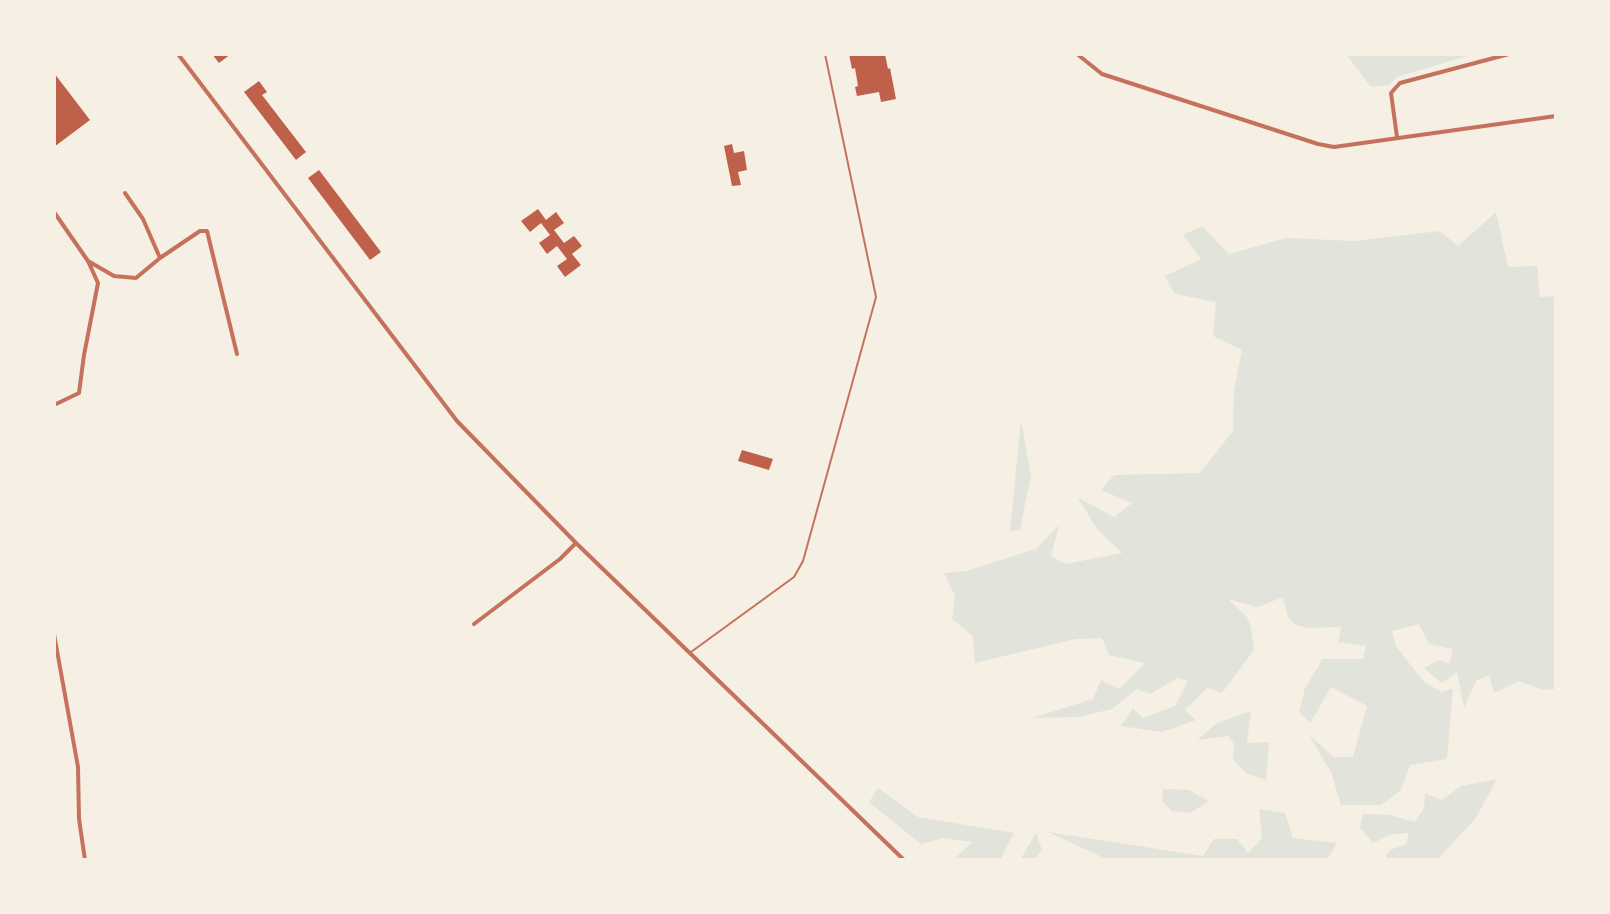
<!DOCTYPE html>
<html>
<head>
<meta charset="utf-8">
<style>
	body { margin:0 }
	#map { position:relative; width:1610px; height:914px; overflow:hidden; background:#f6efe4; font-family:Helvetica,sans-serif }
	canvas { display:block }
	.frame { position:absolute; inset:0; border:56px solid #f6efe4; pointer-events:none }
</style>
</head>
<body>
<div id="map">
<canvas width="1610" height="914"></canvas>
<div class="frame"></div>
</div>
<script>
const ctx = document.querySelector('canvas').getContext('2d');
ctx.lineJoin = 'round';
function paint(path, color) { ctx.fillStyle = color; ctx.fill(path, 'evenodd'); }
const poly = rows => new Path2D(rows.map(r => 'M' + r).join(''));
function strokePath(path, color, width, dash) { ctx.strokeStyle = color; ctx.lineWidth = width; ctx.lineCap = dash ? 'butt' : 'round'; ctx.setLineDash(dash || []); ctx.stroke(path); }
paint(poly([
	[1346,54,1474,54,1397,77,1389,85,1371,87],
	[1496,212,1508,267,1537,266,1540,297,1556,296,1556,689,1543,690,1519,681,1494,693,1489,675,1476,681,1464,708,1457,672,1442,683,1424,668,1438,660,1449,663,1453,649,1429,644,1419,624,1392,631,1396,646,1424,682,1442,692,1453,688,1447,759,1410,765,1401,790,1381,805,1341,805,1331,772,1309,735,1334,757,1353,757,1367,706,1331,687,1310,723,1299,712,1305,688,1323,659,1363,659,1366,646,1338,642,1341,627,1308,628,1295,625,1288,617,1283,597,1258,607,1228,599,1247,617,1251,627,1254,650,1222,693,1207,688,1185,710,1196,720,1162,732,1121,726,1133,708,1143,718,1175,706,1188,681,1178,678,1150,694,1137,689,1112,709,1078,717,1032,718,1093,699,1101,680,1119,689,1145,663,1109,655,1102,638,1076,639,975,663,973,636,952,619,955,596,944,573,966,571,1036,549,1059,525,1051,556,1065,564,1122,553,1098,530,1077,497,1114,517,1132,503,1101,490,1114,475,1200,473,1233,431,1234,391,1242,350,1213,336,1216,302,1175,294,1165,276,1201,259,1183,235,1202,226,1229,254,1286,238,1355,241,1440,231,1458,246],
	[1021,420,1031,475,1020,530,1010,531],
	[1251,711,1247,743,1269,742,1266,780,1246,773,1233,759,1234,744,1228,736,1197,740,1217,723],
	[1497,779,1476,818,1437,860,1384,860,1390,850,1406,844,1409,833,1392,834,1373,843,1360,828,1363,814,1390,815,1415,822,1424,808,1425,793,1442,800,1461,786],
	[878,788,918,817,1014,833,1000,860,956,860,955,858,973,842,943,838,921,844,869,802],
	[1163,789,1189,790,1209,801,1190,813,1172,811,1162,801],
	[1259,809,1285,813,1293,838,1337,843,1327,860,1108,860,1048,832,1203,856,1214,839,1237,839,1248,853,1262,838],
	[1036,833,1042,850,1034,860,1020,860]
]), '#e2e4dc');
paint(poly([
	[212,54,231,54,219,63],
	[849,54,885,54,888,69,890,68,896,99,881,102,879,92,857,96,855,87,858,86,855,68,852,69],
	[54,73,90,120,54,147],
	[259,81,267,92,262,95,306,152,296,160,244,92],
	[732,144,734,153,744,151,747,170,738,172,741,185,732,186,724,146],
	[319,170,381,252,370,260,308,178],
	[538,209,546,220,556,212,564,223,554,230,564,243,574,236,582,246,572,254,581,265,565,277,557,266,567,259,557,246,547,254,539,243,550,235,541,223,530,232,521,221],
	[742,450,773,459,769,470,738,461]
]), '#bf614a');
strokePath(poly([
	[691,652,794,577,803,561,876,297,825,54]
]), '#c5725c', 2);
strokePath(poly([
	[178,54,457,421,576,543,904,860],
	[1077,54,1102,74,1318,144,1334,147,1556,116],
	[1397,137,1391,93,1400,83,1509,54],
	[125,193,143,219,160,258],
	[54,212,88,261,98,283,84,355,79,393,54,405],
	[88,261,114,276,136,278,160,258,200,231,207,231,237,354],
	[474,624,560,559,576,543],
	[54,634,78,767,79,819,85,860]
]), '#c5725c', 4);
</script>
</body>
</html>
